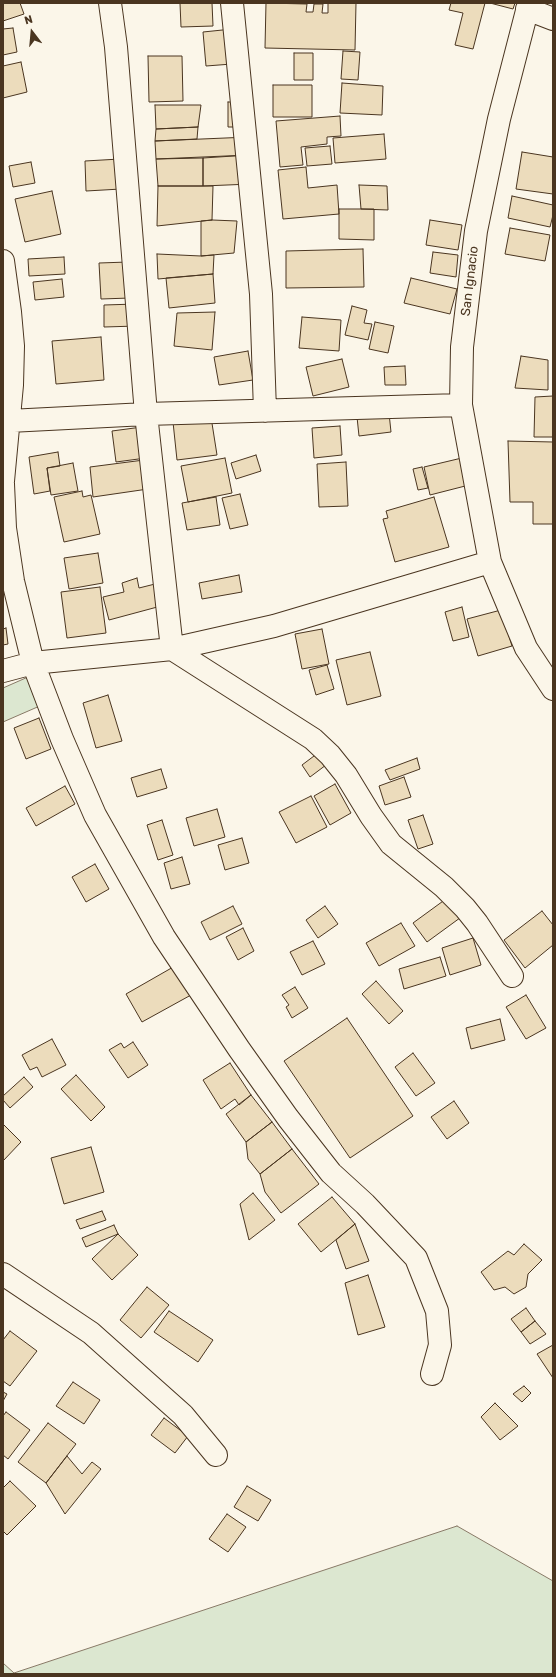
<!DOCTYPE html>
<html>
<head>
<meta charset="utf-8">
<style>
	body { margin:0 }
	#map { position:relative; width:556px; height:1677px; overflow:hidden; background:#fbf6e9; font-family:Rubik,sans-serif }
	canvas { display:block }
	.frame { position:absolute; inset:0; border:4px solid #4a3520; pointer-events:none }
	.north { position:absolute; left:12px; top:12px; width:40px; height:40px; -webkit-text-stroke:3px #fbf6e9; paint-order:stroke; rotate:344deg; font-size:11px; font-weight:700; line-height:16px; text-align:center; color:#4a3520 }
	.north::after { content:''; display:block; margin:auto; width:14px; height:18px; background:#4a3520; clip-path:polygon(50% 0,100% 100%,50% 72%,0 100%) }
</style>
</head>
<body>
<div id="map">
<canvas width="556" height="1677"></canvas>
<div class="frame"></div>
<div class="north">N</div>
</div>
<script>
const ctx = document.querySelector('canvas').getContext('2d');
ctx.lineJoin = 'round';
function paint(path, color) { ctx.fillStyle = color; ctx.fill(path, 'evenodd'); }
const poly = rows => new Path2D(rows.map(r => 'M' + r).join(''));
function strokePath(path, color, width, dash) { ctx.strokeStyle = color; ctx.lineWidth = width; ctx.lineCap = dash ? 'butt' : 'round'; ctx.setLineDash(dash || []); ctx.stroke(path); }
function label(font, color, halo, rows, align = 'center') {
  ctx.font = font + ' Rubik,sans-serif'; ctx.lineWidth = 3; ctx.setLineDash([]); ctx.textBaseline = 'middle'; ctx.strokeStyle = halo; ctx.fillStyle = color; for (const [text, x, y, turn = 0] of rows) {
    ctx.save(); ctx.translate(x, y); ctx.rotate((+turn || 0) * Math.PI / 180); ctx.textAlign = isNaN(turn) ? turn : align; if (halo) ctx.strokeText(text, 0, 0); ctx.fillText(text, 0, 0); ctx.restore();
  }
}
const green = poly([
	[28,677,42,705,3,722,3,688,28,677],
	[457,1526,553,1581,553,1674,3,1674,3,1663,14,1673,457,1526]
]);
paint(green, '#dce7d0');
strokePath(green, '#887966', 1);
const building = poly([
	[3,3,20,3,24,14,3,21,3,3],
	[180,3,212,3,213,26,181,27,180,3],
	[266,3,307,4,306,12,313,12,314,4,323,4,322,13,328,13,328,3,356,3,355,50,265,48,266,3],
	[451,3,485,3,473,49,455,45,463,13,449,10,451,3],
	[490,3,515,3,513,9,490,3],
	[13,28,17,52,3,55,3,29,13,28],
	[242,28,245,63,206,66,203,32,242,28],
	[343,51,360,52,358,80,341,79,343,51],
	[294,53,313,53,313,80,294,80,294,53],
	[148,56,182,56,183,101,149,102,148,56],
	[21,62,27,92,3,98,3,66,21,62],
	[342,83,383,86,382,115,340,113,342,83],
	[273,85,312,85,312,117,273,117,273,85],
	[228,102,249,102,250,127,228,127,228,102],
	[155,105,201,105,198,127,156,129,155,105],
	[340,116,341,136,327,137,327,144,301,147,303,165,280,167,276,121,340,116],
	[198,127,197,139,155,141,156,129,198,127],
	[384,134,386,159,335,163,333,138,384,134],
	[249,137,249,155,156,159,155,141,249,137],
	[330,146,332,164,307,166,305,148,330,146],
	[522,152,553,157,553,194,516,189,522,152],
	[249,155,251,184,203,186,203,158,249,155],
	[203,158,203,186,158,186,156,159,203,158],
	[120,159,121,189,86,191,85,161,120,159],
	[31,162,35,183,13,187,9,166,31,162],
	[306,167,308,188,337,185,339,214,283,219,278,170,306,167],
	[359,185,387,186,388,210,361,209,359,185],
	[158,186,213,186,212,220,157,226,158,186],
	[52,191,61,234,25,242,15,199,52,191],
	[512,196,553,205,553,215,550,227,508,218,512,196],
	[339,209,374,209,374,240,339,239,339,209],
	[212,220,237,221,234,253,201,256,201,221,212,220],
	[430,220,462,225,458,250,426,245,430,220],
	[510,228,550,235,545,261,505,254,510,228],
	[363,249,364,287,286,288,286,251,363,249],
	[433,252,458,255,456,277,430,273,433,252],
	[157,254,201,256,214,255,213,274,158,279,157,254],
	[64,257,65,274,29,276,28,259,64,257],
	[128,262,130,298,101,299,99,263,128,262],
	[213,274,215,303,169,308,166,278,213,274],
	[411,278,457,289,450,314,404,303,411,278],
	[62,279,64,297,35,300,33,282,62,279],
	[136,304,137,326,104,327,104,305,136,304],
	[352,306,367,310,364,323,372,324,368,340,345,335,352,306],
	[215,312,212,350,174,346,177,313,215,312],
	[302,317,341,320,339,351,299,348,302,317],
	[375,322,394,326,388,353,369,349,375,322],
	[101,337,104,380,56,384,52,341,101,337],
	[248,351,253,380,219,385,214,357,248,351],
	[521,356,548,360,548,390,515,388,521,356],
	[342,359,349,387,313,396,306,367,342,359],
	[405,366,406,385,385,385,384,367,405,366],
	[553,396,553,437,534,437,535,397,553,396],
	[389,413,391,432,359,436,357,417,389,413],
	[211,417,217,455,177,460,173,422,211,417],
	[340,426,342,455,314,458,312,428,340,426],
	[142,427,146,458,116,462,112,431,142,427],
	[508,441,553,442,553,524,533,524,533,502,510,502,508,441],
	[58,452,60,466,47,468,50,491,34,494,29,457,58,452],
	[256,455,261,471,236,479,231,463,256,455],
	[466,457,473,484,430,495,424,467,466,457],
	[225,458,232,493,188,502,181,466,225,458],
	[144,460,148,489,93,497,90,467,144,460],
	[346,462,348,506,319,507,317,464,346,462],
	[73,463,78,491,51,495,47,468,73,463],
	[422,467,428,488,418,490,413,469,422,467],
	[82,491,83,497,91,495,100,534,64,542,54,497,82,491],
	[240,494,248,525,230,529,222,498,240,494],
	[216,497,220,525,187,530,182,503,216,497],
	[434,497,449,547,395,562,383,519,388,518,386,511,434,497],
	[98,553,103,583,69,589,64,558,98,553],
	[239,575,242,592,202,599,199,583,239,575],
	[137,578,139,588,155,584,161,606,109,620,103,597,124,592,122,583,137,578],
	[100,587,106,633,67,638,61,592,100,587],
	[462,607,469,637,453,641,445,612,462,607],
	[501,610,512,646,478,656,467,619,501,610],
	[6,628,8,644,3,645,3,629,6,628],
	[322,629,329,664,302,669,295,634,322,629],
	[370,652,381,696,347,705,336,660,370,652],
	[327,665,334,689,316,695,309,670,327,665],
	[108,695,122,741,96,748,83,703,108,695],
	[39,718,51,749,26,759,14,728,39,718],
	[322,750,330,762,310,777,302,765,322,750],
	[417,758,420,769,390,780,385,770,417,758],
	[161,769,167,788,137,797,131,778,161,769],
	[404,777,411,797,385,805,379,786,404,777],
	[335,784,351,813,330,825,314,796,335,784],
	[65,786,75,804,36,826,26,808,65,786],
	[311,796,327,827,296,843,279,812,311,796],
	[217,809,225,837,194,846,186,818,217,809],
	[423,815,433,844,418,849,408,820,423,815],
	[162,820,173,855,158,860,147,825,162,820],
	[242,838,249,863,225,870,218,845,242,838],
	[182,857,190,884,171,889,164,863,182,857],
	[95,864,109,889,86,902,72,877,95,864],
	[450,896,464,915,427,942,413,923,450,896],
	[233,906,242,924,210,940,201,922,233,906],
	[325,906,338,924,318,938,306,920,325,906],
	[542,911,553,925,553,945,525,968,504,940,542,911],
	[401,923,415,946,379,966,366,943,401,923],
	[243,928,254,951,238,960,226,937,243,928],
	[473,938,481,965,450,975,442,948,473,938],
	[313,941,325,964,302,975,290,952,313,941],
	[440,957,446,976,404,989,399,969,440,957],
	[175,966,191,995,142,1022,126,994,175,966],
	[376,981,403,1011,389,1024,362,994,376,981],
	[295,987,308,1008,292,1018,286,1007,289,1005,282,995,295,987],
	[526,995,546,1028,526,1039,506,1007,526,995],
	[347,1018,413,1116,350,1158,284,1061,347,1018],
	[500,1019,505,1040,471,1049,466,1028,500,1019],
	[52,1039,66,1065,42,1077,37,1067,30,1070,22,1055,52,1039],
	[133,1042,148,1065,128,1078,109,1050,121,1043,124,1048,133,1042],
	[413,1053,435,1083,416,1096,395,1067,413,1053],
	[230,1063,251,1095,239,1105,235,1099,221,1109,203,1080,230,1063],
	[76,1075,105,1107,91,1121,61,1089,76,1075],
	[24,1077,33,1087,10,1108,3,1100,3,1096,24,1077],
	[251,1095,272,1122,246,1142,226,1114,251,1095],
	[454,1101,469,1123,447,1139,431,1117,454,1101],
	[272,1122,292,1149,260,1174,248,1159,246,1142,272,1122],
	[3,1124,21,1142,3,1161,3,1124],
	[91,1147,104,1192,64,1204,51,1158,91,1147],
	[292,1149,319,1184,281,1213,265,1192,260,1174,292,1149],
	[253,1193,275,1220,249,1240,240,1204,253,1193],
	[332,1197,355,1224,321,1252,298,1224,332,1197],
	[102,1211,106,1220,80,1229,76,1220,102,1211],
	[355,1224,369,1261,346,1269,336,1240,355,1224],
	[114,1225,118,1234,86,1247,82,1238,114,1225],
	[118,1234,138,1255,112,1280,92,1259,118,1234],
	[524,1244,542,1260,528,1274,526,1287,514,1294,505,1287,494,1290,481,1272,508,1251,514,1255,524,1244],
	[368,1275,385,1327,358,1335,345,1283,368,1275],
	[147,1287,169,1305,141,1338,120,1320,147,1287],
	[526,1308,535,1321,521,1332,511,1319,526,1308],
	[169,1311,213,1340,198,1362,154,1332,169,1311],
	[535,1321,546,1334,530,1344,521,1332,535,1321],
	[10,1331,37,1351,10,1386,3,1381,3,1340,10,1331],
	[553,1345,553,1378,537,1354,553,1345],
	[73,1382,100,1400,84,1424,56,1406,73,1382],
	[524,1386,531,1393,522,1402,513,1394,524,1386],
	[3,1392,7,1394,3,1401,3,1392],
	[495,1403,518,1426,500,1440,481,1417,495,1403],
	[6,1412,30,1430,8,1459,3,1455,3,1416,6,1412],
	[164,1418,188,1436,175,1453,151,1435,164,1418],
	[48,1423,76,1444,46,1483,18,1462,48,1423],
	[67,1456,82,1474,92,1462,101,1469,65,1514,46,1483,67,1456],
	[10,1481,36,1506,7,1535,3,1531,3,1488,10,1481],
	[247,1486,271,1500,258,1521,234,1507,247,1486],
	[227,1514,246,1527,228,1552,209,1539,227,1514]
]);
paint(building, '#ecdcbc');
strokePath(building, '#4a3520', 1);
const minor = poly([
	[110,3,116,47,146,414,172,649],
	[232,3,261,294,265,411],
	[529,3,499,119,476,231,462,347,461,405,490,562,526,648,553,689],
	[527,9,553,19],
	[3,261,10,312,13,346,12,385,3,481],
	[9,421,146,414,461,405],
	[3,484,5,528,13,581,33,663,62,739,95,815,164,937,239,1049,288,1118,331,1173,365,1204,416,1258,437,1311,440,1345,432,1374],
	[172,649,313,739,330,755,346,775,371,816,391,844,444,887,465,908,477,923,512,976],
	[3,671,33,663,172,649,274,626,490,562],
	[3,1274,91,1333,183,1415,216,1455]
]);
strokePath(minor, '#4a3520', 24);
strokePath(minor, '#fbf6e9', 22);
label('13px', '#4a3520', '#fbf6e9', [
	["San Ignacio",470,281,-83]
]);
</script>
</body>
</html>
